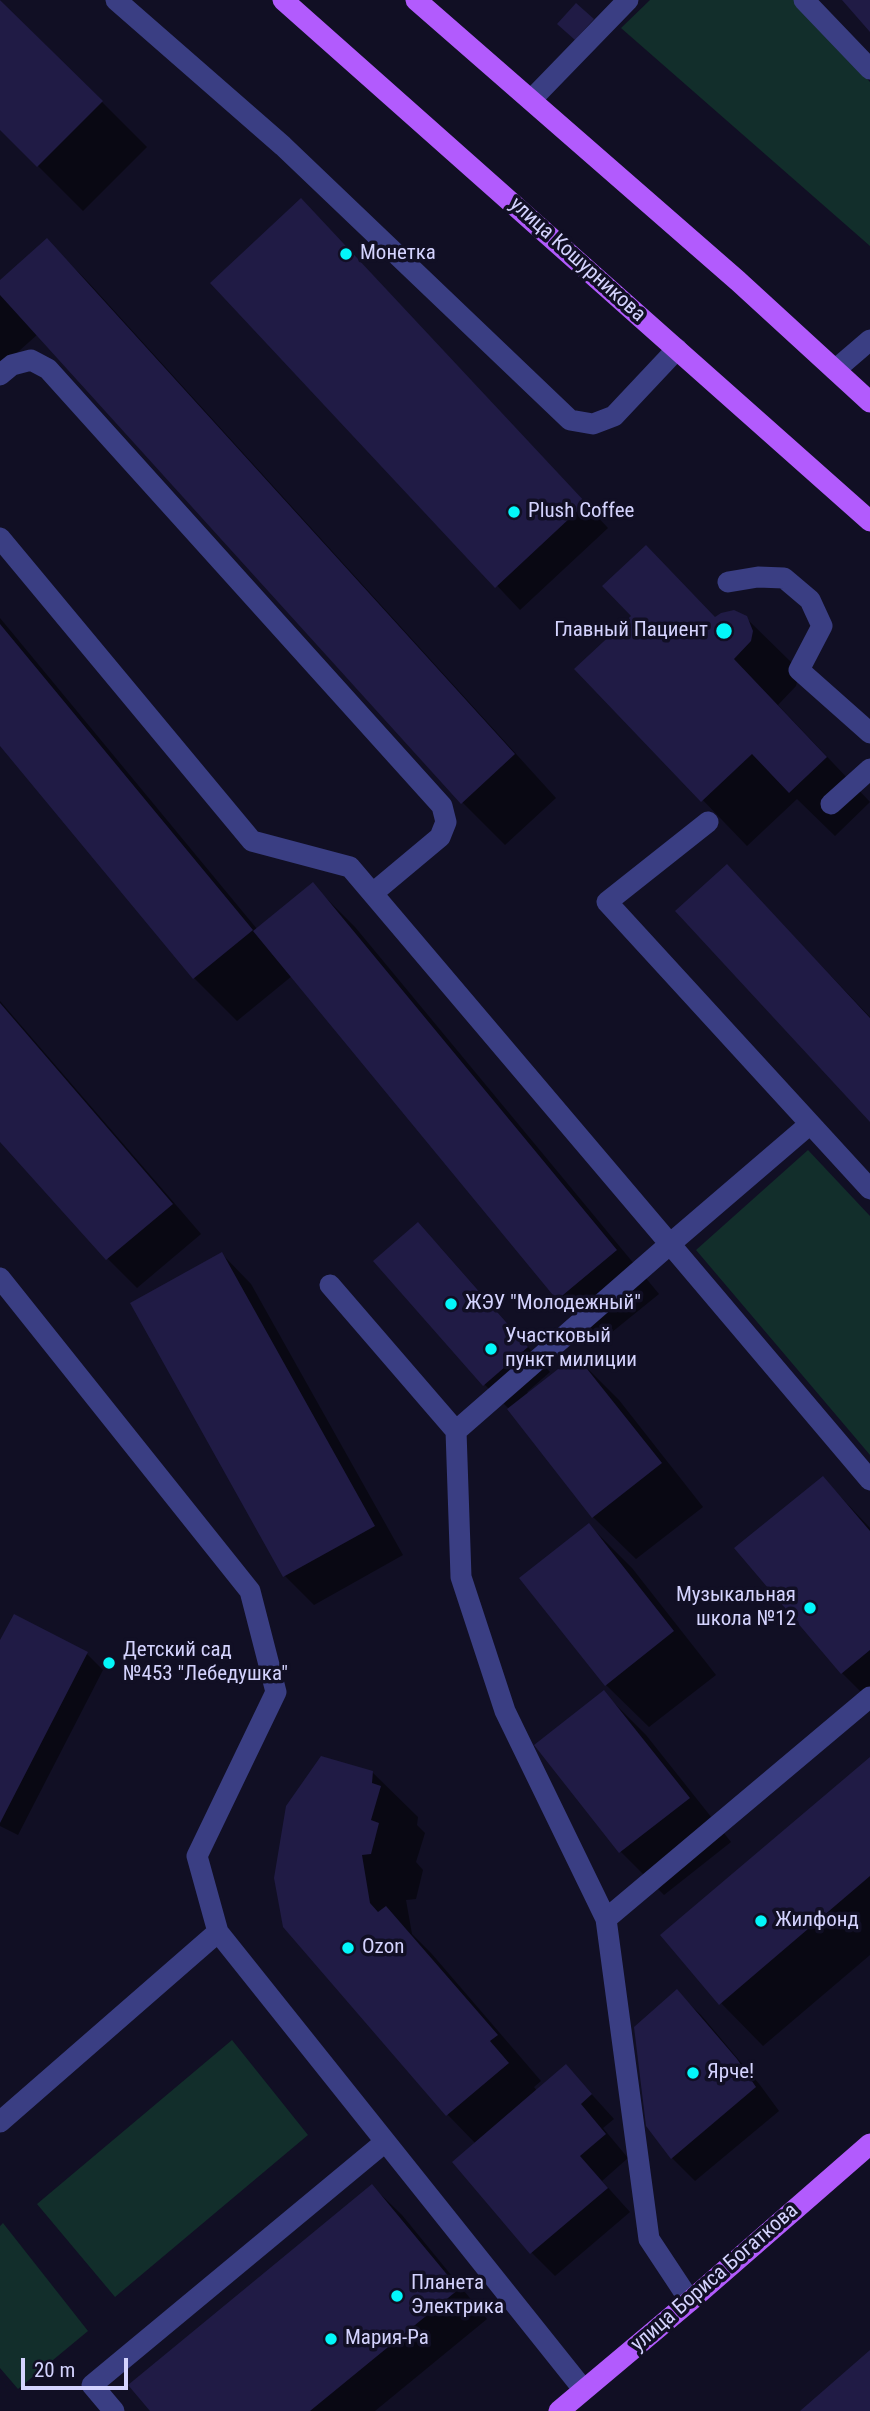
<!DOCTYPE html>
<html>
<head>
<meta charset="utf-8">
<style>
	body { margin:0 }
	#map { position:relative; width:870px; height:2411px; overflow:hidden; background:#110f24; font-family:"Roboto Condensed",sans-serif }
	canvas { display:block }
	.scale { position:absolute; left:21px; top:2358px; width:107px; height:32px; box-sizing:border-box; border:4px solid #d4d3fe; border-top:0; padding-left:9px; font-size:21px; line-height:24px; white-space:nowrap; color:#d4d3fe; -webkit-text-stroke:5px #110f24; paint-order:stroke }
</style>
</head>
<body>
<div id="map">
<canvas width="870" height="2411"></canvas>
<div class="scale">20 m</div>
</div>
<script>
const ctx = document.querySelector('canvas').getContext('2d');
ctx.lineJoin = 'round';
function paint(path, color) { ctx.fillStyle = color; ctx.fill(path, 'evenodd'); }
const poly = rows => new Path2D(rows.map(r => 'M' + r).join(''));
function strokePath(path, color, width, dash) { ctx.strokeStyle = color; ctx.lineWidth = width; ctx.lineCap = dash ? 'butt' : 'round'; ctx.setLineDash(dash || []); ctx.stroke(path); }
function label(font, color, halo, rows, align = 'center') {
  ctx.font = font + ' "Roboto Condensed",sans-serif'; ctx.lineWidth = 7; ctx.setLineDash([]); ctx.textBaseline = 'middle'; ctx.strokeStyle = halo; ctx.fillStyle = color; for (const [text, x, y, turn = 0] of rows) {
    ctx.save(); ctx.translate(x, y); ctx.rotate((+turn || 0) * Math.PI / 180); ctx.textAlign = isNaN(turn) ? turn : align; if (halo) ctx.strokeText(text, 0, 0); ctx.fillText(text, 0, 0); ctx.restore();
  }
}
paint(poly([
	[650,0,795,0,870,82,870,246,621,28],
	[808,1150,870,1216,870,1455,696,1250],
	[232,2040,308,2135,115,2297,37,2204],
	[3,2223,88,2331,18,2389,0,2368,0,2226]
]), '#122e2b');
paint(poly([
	[0,0,147,147,83,211,0,128],
	[324,224,608,528,520,610,212,283],
	[47,240,89,283,556,798,505,845,462,802,38,334,0,368,0,282],
	[0,618,257,929,312,884,355,927,659,1294,601,1341,558,1299,292,976,237,1021,194,978,0,743],
	[746,618,792,663,798,677,796,686,778,705,870,802,835,836,797,799,747,846,577,669,716,619],
	[727,866,870,1017,870,1119],
	[0,1001,201,1234,137,1288,108,1259,0,1139],
	[418,1225,441,1248,550,1372,527,1392,529,1394,576,1357,619,1400,703,1507,636,1559,593,1517,509,1409,485,1385,376,1261],
	[222,1254,251,1284,403,1555,314,1605,285,1576],
	[823,1478,870,1528,870,1701,842,1673],
	[589,1525,632,1568,716,1675,649,1727,606,1685],
	[0,1644,87,1654,103,1670,18,1835,0,1826],
	[604,1693,646,1735,731,1842,664,1895,621,1852,537,1745],
	[870,1759,870,1955,763,2046,721,2003],
	[372,1772,418,1817,417,1825,425,1833,416,1862,423,1870,416,1899,406,1900,412,1934,431,1953,541,2081,534,2087,537,2091,566,2066,614,2119,603,2128,628,2158,602,2181,630,2212,555,2276,532,2253,454,2163,476,2144,448,2115,285,1926],
	[677,1992,701,2015,760,2085,779,2111,695,2181,672,2158],
	[372,2186,402,2215,487,2319,375,2411,152,2411]
]), '#0007');
paint(poly([
	[0,0,103,101,37,167,0,130],
	[842,0,870,0,870,32],
	[576,3,594,19,575,40,557,24],
	[301,198,586,503,495,588,210,283],
	[47,238,515,754,461,804,0,295,0,280],
	[646,545,715,617,721,613,734,610,747,616,753,631,751,641,734,659,827,757,789,793,752,754,701,802,574,669,631,616,602,586],
	[0,624,253,930,193,979,0,746],
	[727,864,870,1018,870,1122,675,911],
	[313,882,617,1250,557,1300,253,931],
	[0,1003,173,1204,106,1260,0,1142],
	[418,1222,528,1347,483,1386,373,1261],
	[222,1252,375,1526,283,1577,130,1303],
	[576,1355,662,1463,592,1518,507,1409],
	[823,1476,870,1531,870,1650,841,1674,734,1548],
	[589,1523,674,1631,605,1686,519,1578],
	[14,1614,88,1652,0,1823,0,1640],
	[604,1690,690,1798,619,1853,534,1745],
	[321,1756,373,1771,372,1783,381,1786,371,1820,379,1823,371,1854,362,1855,370,1903,378,1912,386,1906,498,2035,490,2041,509,2063,446,2116,283,1927,274,1878,286,1806],
	[870,1757,870,1876,719,2005,660,1935],
	[677,1989,737,2059,756,2087,671,2159,646,2126,634,2027],
	[566,2064,592,2094,581,2104,606,2134,580,2156,608,2188,530,2254,452,2162],
	[372,2184,459,2289,310,2411,150,2411,128,2385],
	[870,2350,870,2411,800,2411]
]), '#201b45');
strokePath(poly([
	[116,0,283,146,570,420,593,424,614,416,677,349],
	[804,0,870,69],
	[531,100,628,0],
	[835,370,870,340],
	[0,375,12,365,31,360,48,369,442,806,446,822,440,837,373,893],
	[0,538,252,841,350,867,670,1244,456,1431,461,1577,505,1711,606,1919,649,2239,690,2301],
	[728,582,758,577,784,578,810,600,822,626,799,670,870,733],
	[831,804,870,769],
	[708,822,607,902,870,1189],
	[810,1124,670,1244,870,1480],
	[0,1278,250,1591,276,1692,197,1856,218,1932,583,2389],
	[330,1285,456,1431],
	[606,1919,870,1697],
	[0,2122,218,1932],
	[114,2411,92,2385,385,2142]
]), '#3a3e83', 21);
strokePath(poly([
	[283,0,870,521],
	[416,0,738,281,870,402],
	[559,2411,690,2301,870,2144]
]), '#b25bfd', 21);
for (const [x, y, r, color] of [
	[346,254,7,"#03f7fa"],
	[514,512,7,"#03f7fa"],
	[724,631,9,"#03f7fa"],
	[451,1304,7,"#03f7fa"],
	[491,1349,7,"#03f7fa"],
	[810,1608,7,"#03f7fa"],
	[109,1663,7,"#03f7fa"],
	[761,1921,7,"#03f7fa"],
	[348,1948,7,"#03f7fa"],
	[693,2073,7,"#03f7fa"],
	[397,2296,7,"#03f7fa"],
	[331,2339,7,"#03f7fa"]
]) { const dot = new Path2D(); dot.arc(x, y, r, 0, 2 * Math.PI); ctx.fillStyle = color; ctx.fill(dot); strokePath(dot, '#110f24', 2.5); }
label('21px', '#d4d3fe', '#110f24', [
	["Монетка",360,254],
	["Plush Coffee",528,512],
	["Главный Пациент",708,631,"right"],
	["ЖЭУ \"Молодежный\"",465,1304],
	["Участковый",505,1337],
	["пункт милиции",505,1361],
	["Музыкальная",796,1596,"right"],
	["школа №12",796,1620,"right"],
	["Детский сад",123,1651],
	["№453 \"Лебедушка\"",123,1675],
	["Жилфонд",775,1921],
	["Ozon",362,1948],
	["Ярче!",707,2073],
	["Планета",411,2284],
	["Электрика",411,2308],
	["Мария-Ра",345,2339]
], 'left');
label('21px', '#d4d3fe', '#110f24', [
	["улица Кошурникова",577,260,42],
	["улица Бориса Богаткова",715,2278,-41]
]);
</script>
</body>
</html>
